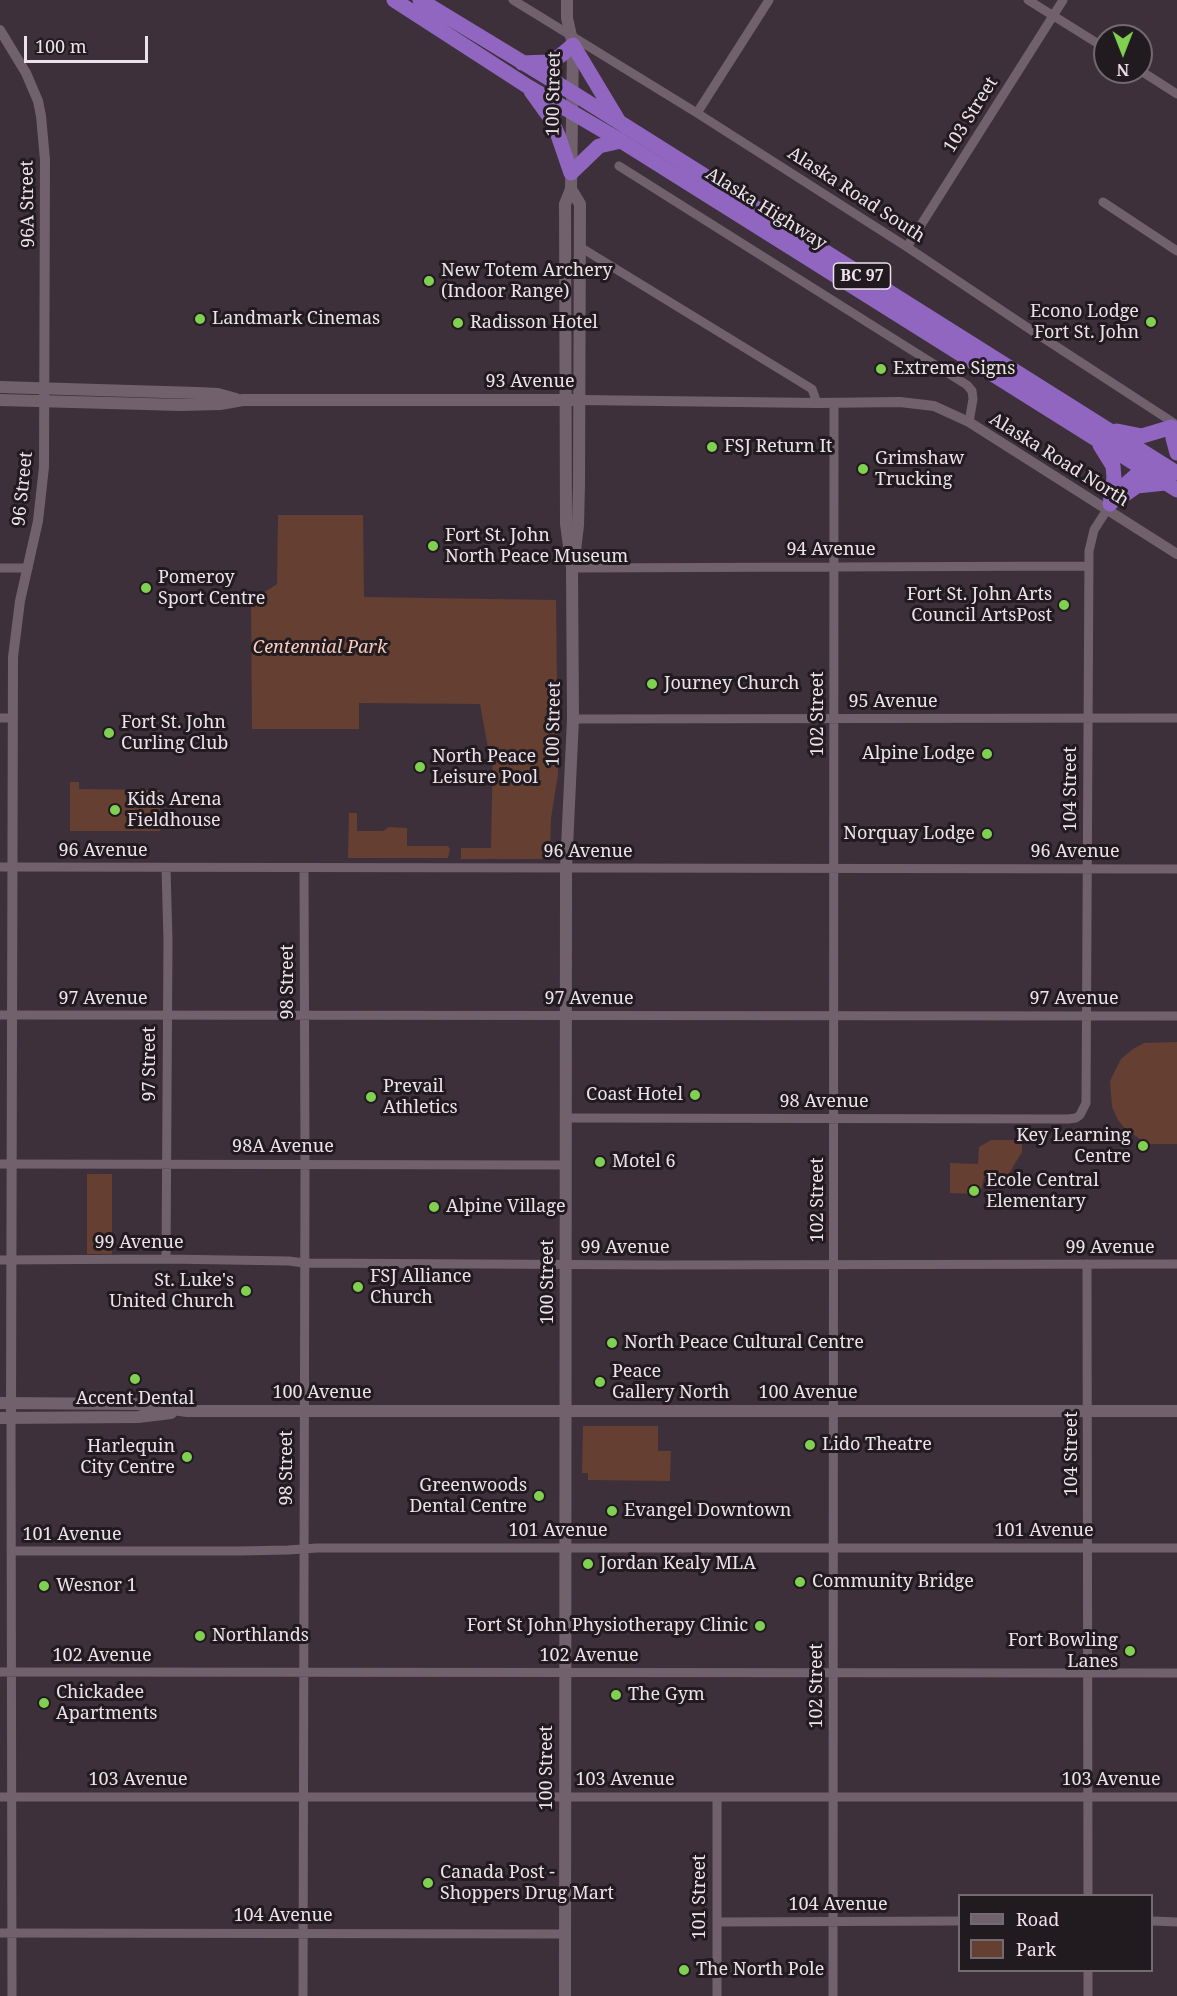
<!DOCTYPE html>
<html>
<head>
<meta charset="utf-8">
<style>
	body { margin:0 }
	#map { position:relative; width:1177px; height:1996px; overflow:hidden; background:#3e303b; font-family:"Noto Serif",serif }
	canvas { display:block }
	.legend { position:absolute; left:958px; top:1894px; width:195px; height:78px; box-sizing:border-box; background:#211b1f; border:2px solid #726b70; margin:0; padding:8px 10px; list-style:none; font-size:18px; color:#ece3ea }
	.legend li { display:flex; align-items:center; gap:12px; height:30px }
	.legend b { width:30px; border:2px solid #726b70 }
	.north { position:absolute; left:1093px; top:24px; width:60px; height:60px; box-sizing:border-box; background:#211b1f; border:2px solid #726b70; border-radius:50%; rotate:180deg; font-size:16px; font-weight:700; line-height:24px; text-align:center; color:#ece3ea }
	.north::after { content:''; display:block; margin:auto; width:21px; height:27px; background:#80d051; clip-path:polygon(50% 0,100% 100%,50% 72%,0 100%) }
	.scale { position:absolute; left:24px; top:36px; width:124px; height:27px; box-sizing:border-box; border:3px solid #ece3ea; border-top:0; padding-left:8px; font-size:18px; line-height:21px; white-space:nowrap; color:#ece3ea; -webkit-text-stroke:4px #211b1f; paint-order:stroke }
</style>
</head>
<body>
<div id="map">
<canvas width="1177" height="1996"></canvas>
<ul class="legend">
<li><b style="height:8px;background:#71616d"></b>Road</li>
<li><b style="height:16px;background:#643f32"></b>Park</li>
</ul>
<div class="north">N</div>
<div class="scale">100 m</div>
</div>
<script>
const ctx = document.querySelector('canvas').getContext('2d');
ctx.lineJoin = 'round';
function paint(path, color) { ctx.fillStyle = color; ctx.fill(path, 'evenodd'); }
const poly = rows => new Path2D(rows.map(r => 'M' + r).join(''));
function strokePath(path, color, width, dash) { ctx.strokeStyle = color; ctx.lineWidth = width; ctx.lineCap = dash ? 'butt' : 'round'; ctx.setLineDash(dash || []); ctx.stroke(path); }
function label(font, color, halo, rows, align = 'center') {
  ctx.font = font + ' "Noto Serif",serif'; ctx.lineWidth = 6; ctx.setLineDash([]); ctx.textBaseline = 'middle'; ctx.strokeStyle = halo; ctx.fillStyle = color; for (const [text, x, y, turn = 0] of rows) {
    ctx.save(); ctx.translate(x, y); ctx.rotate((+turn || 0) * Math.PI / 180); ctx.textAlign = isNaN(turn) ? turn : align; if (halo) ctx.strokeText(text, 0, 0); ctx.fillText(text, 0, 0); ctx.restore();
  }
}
paint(poly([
	[278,515,363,515,364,597,556,600,558,774,551,818,550,859,461,859,461,848,491,848,493,749,488,748,480,704,359,703,359,729,252,729,251,601,277,584],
	[70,782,79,782,79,789,160,790,160,831,70,831],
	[349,813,357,813,357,831,383,831,389,827,407,828,407,846,448,846,450,849,448,858,348,858],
	[1177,1042,1177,1144,1151,1144,1140,1139,1125,1129,1118,1120,1112,1107,1110,1081,1121,1059,1133,1049,1144,1043],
	[991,1140,1022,1140,1022,1152,1008,1175,984,1177,981,1191,976,1194,950,1193,950,1163,978,1164,979,1147],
	[87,1174,112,1174,112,1254,87,1254],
	[583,1426,658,1426,658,1451,671,1451,670,1481,588,1480,588,1473,582,1473]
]), '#643f32');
strokePath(poly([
	[513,0,697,113,907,247,1025,326,1177,425],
	[1028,0,1105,48],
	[1141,71,1177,94],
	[697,113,769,0],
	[619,166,967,385,972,391,973,399,969,422],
	[1103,202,1177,251],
	[580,247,812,389,817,403],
	[907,247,1063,0],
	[0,568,28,568],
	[572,568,1089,566],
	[0,718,11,718],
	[573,719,1177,718],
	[0,867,1177,869],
	[166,868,168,940,166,1259],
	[0,1015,1177,1016],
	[566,1118,1068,1119,1076,1118,1080,1115,1086,1103,1089,551,1094,530,1110,505],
	[0,1164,566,1165],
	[0,1260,166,1259,289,1261,304,1263,658,1265,1177,1264],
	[1087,1264,1088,1896],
	[11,1418,12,1996],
	[11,1551,239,1551,288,1550,317,1548,1177,1548],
	[0,1672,1177,1673],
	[0,1797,1177,1797],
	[1152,1921,1177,1922],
	[717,1922,960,1921],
	[0,1933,565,1934],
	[1088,1970,1088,1996],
	[303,1996,305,1163,304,868],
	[717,1996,717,1797],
	[833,1996,834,403]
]), '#71616d', 9);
strokePath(poly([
	[0,30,26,73,38,101,41,116,45,160,44,467,38,521,20,601,13,657,11,1412],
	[580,400,817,403,900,402,934,406,969,422,1177,554]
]), '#71616d', 10);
strokePath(poly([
	[571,189,580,204,579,484,578,525,575,551],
	[0,387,197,393,218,394,236,399],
	[0,400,181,405,220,404,243,400,580,400],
	[0,1403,138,1404,187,1411,1177,1411],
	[0,1418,138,1417,171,1413],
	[565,1996,566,868,573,719,572,568,566,524,565,204,571,189,573,45,567,18,567,0]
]), '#71616d', 12);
strokePath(poly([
	[394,0,527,86,621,141,1177,490],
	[420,0,573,93,1177,473],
	[522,63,548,62,560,56,573,45,618,120],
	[531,91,549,116,558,135,571,173,599,146,621,141],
	[1172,427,1173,438,1177,453],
	[1117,431,1142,436,1172,427],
	[1100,445,1113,466,1114,478,1110,504],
	[1123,496,1137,486,1165,483],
	[1110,504,1126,484,1135,476,1153,468]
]), '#9066c1', 15);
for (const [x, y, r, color] of [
	[429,281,6,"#80d051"],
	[200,319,6,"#80d051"],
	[1151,322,6,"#80d051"],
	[458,323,6,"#80d051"],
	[881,369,6,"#80d051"],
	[712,447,6,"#80d051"],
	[863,469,6,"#80d051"],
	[433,546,6,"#80d051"],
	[146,588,6,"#80d051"],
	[1064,605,6,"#80d051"],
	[652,684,6,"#80d051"],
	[109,733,6,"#80d051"],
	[987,754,6,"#80d051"],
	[420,767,6,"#80d051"],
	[115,810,6,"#80d051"],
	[987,834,6,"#80d051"],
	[695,1095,6,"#80d051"],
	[371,1097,6,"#80d051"],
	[1143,1146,6,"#80d051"],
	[600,1162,6,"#80d051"],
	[974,1191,6,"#80d051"],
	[434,1207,6,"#80d051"],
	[358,1287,6,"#80d051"],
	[246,1291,6,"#80d051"],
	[612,1343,6,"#80d051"],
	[135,1379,6,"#80d051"],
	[600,1382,6,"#80d051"],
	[810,1445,6,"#80d051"],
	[187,1457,6,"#80d051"],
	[539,1496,6,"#80d051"],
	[612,1511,6,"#80d051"],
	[588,1564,6,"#80d051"],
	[800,1582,6,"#80d051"],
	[44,1586,6,"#80d051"],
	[760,1626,6,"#80d051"],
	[200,1636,6,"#80d051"],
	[1130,1651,6,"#80d051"],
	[616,1695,6,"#80d051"],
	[44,1703,6,"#80d051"],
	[428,1883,6,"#80d051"],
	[684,1970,6,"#80d051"]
]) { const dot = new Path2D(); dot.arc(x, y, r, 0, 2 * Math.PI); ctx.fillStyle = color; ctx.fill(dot); strokePath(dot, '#211b1f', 2); }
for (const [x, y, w] of [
	[862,276,57]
]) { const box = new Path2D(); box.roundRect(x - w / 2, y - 13, w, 26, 4.5); ctx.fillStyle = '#211b1f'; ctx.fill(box); strokePath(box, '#ece3ea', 1.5); }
label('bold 16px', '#ece3ea', null, [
	["BC 97",862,276]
]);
label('18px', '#ece3ea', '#211b1f', [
	["100 Street",554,94,-89],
	["103 Street",971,115,-58],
	["Alaska Road South",856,195,33],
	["96A Street",28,204,-91],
	["Alaska Highway",766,209,32],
	["93 Avenue",530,382],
	["Alaska Road North",1059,460,32],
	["96 Street",23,489,-84],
	["94 Avenue",831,550],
	["95 Avenue",893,702],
	["102 Street",818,714,-90],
	["100 Street",554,724,-89],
	["104 Street",1071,789,-90],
	["96 Avenue",103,851],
	["96 Avenue",588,852],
	["96 Avenue",1075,852],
	["98 Street",288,982,-90],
	["97 Avenue",103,999],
	["97 Avenue",589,999],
	["97 Avenue",1074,999],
	["97 Street",150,1064,-90],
	["98 Avenue",824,1102],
	["98A Avenue",283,1147],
	["102 Street",818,1200,-90],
	["99 Avenue",139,1243],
	["99 Avenue",625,1248],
	["99 Avenue",1110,1248],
	["100 Street",548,1282,-90],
	["100 Avenue",322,1393],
	["100 Avenue",808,1393],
	["104 Street",1072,1454,-90],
	["98 Street",287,1468,-90],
	["101 Avenue",558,1531],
	["101 Avenue",1044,1531],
	["101 Avenue",72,1535],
	["102 Avenue",102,1656],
	["102 Avenue",589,1656],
	["102 Street",817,1686,-90],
	["100 Street",547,1768,-90],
	["103 Avenue",138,1780],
	["103 Avenue",625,1780],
	["103 Avenue",1111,1780],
	["101 Street",700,1897,-90],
	["104 Avenue",838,1905],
	["104 Avenue",283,1916]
]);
label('18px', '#ece3ea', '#211b1f', [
	["New Totem Archery",441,271],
	["(Indoor Range)",441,292],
	["Econo Lodge",1139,312,"right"],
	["Fort St. John",1139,333,"right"],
	["Landmark Cinemas",212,319],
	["Radisson Hotel",470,323],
	["Extreme Signs",893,369],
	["FSJ Return It",724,447],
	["Grimshaw",875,459],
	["Trucking",875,480],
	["Fort St. John",445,536],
	["North Peace Museum",445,557],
	["Pomeroy",158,578],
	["Sport Centre",158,599],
	["Fort St. John Arts",1052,595,"right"],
	["Council ArtsPost",1052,616,"right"],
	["Journey Church",664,684],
	["Fort St. John",121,723],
	["Curling Club",121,744],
	["Alpine Lodge",975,754,"right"],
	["North Peace",432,757],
	["Leisure Pool",432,778],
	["Kids Arena",127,800],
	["Fieldhouse",127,821],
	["Norquay Lodge",975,834,"right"],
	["Prevail",383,1087],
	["Athletics",383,1108],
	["Coast Hotel",683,1095,"right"],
	["Key Learning",1131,1136,"right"],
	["Centre",1131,1157,"right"],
	["Motel 6",612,1162],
	["Ecole Central",986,1181],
	["Elementary",986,1202],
	["Alpine Village",446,1207],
	["FSJ Alliance",370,1277],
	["Church",370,1298],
	["St. Luke's",234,1281,"right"],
	["United Church",234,1302,"right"],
	["North Peace Cultural Centre",624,1343],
	["Peace",612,1372],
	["Gallery North",612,1393],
	["Accent Dental",135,1399,"center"],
	["Lido Theatre",822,1445],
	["Harlequin",175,1447,"right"],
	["City Centre",175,1468,"right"],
	["Greenwoods",527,1486,"right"],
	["Dental Centre",527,1507,"right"],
	["Evangel Downtown",624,1511],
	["Jordan Kealy MLA",600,1564],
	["Community Bridge",812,1582],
	["Wesnor 1",56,1586],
	["Fort St John Physiotherapy Clinic",748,1626,"right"],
	["Northlands",212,1636],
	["Fort Bowling",1118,1641,"right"],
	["Lanes",1118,1662,"right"],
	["Chickadee",56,1693],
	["Apartments",56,1714],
	["The Gym",628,1695],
	["Canada Post -",440,1873],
	["Shoppers Drug Mart",440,1894],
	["The North Pole",696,1970]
], 'left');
label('italic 18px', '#fbccbd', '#211b1f', [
	["Centennial Park",320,648]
]);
</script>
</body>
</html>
